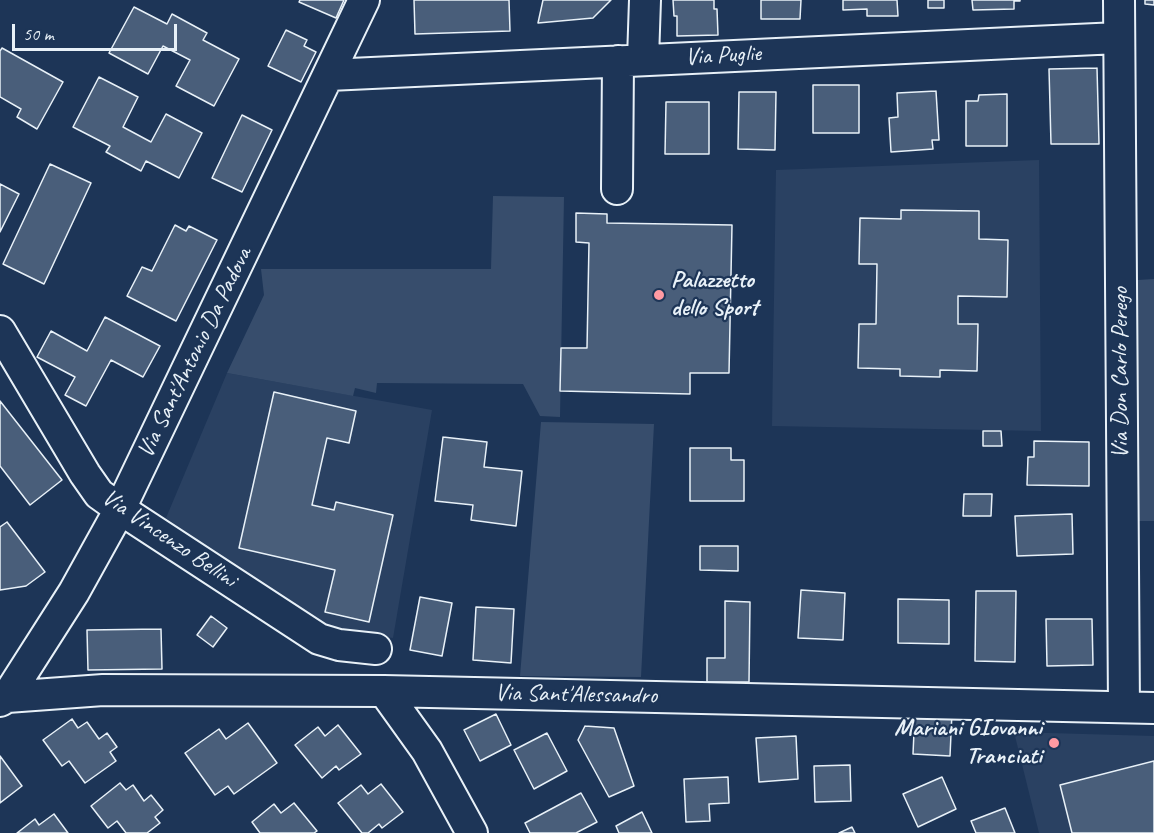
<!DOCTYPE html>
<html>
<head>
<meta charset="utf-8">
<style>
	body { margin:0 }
	#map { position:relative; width:1154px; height:833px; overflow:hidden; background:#1d3557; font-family:Caveat,sans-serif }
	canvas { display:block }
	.scale { position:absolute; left:12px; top:24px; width:165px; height:27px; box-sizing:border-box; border:3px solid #e8f1f8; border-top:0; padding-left:8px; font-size:18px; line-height:21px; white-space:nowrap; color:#e8f1f8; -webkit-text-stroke:4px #1d3557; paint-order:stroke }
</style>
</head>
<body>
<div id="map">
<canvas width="1154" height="833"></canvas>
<div class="scale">50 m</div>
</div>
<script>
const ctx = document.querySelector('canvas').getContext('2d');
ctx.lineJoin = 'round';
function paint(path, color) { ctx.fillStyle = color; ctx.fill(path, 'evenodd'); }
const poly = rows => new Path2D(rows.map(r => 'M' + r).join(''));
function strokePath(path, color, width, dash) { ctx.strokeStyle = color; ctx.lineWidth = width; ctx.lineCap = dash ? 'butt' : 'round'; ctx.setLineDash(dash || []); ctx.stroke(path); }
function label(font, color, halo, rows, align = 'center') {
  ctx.font = font + ' Caveat,sans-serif'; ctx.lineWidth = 4.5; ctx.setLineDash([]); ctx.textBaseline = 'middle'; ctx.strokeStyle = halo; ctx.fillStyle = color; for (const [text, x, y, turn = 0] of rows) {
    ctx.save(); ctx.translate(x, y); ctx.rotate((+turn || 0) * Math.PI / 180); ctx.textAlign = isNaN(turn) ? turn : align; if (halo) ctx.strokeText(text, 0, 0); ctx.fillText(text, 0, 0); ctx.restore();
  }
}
paint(poly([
	[1039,160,1041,431,772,426,776,170],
	[227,373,432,410,393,638,321,629,166,518],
	[1014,732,1154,736,1154,833,1039,833]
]), '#2a4162');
paint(poly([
	[493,196,564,197,560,417,540,416,523,384,377,383,376,393,355,388,353,396,227,373,264,295,261,269,491,269],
	[1154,279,1154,521,1126,521,1122,281],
	[541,422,654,424,641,677,520,676]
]), '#374d6c');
const building = poly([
	[300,0,344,0,336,18,299,2,300,0],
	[414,0,509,0,510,31,415,34,414,0],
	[543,0,611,0,593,18,538,23,543,0],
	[673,0,714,0,714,9,717,9,718,35,677,36,677,16,674,16,673,0],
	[761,0,801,0,800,19,761,19,761,0],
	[843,0,897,0,898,16,867,16,867,9,843,10,843,0],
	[928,0,944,0,944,8,928,8,928,0],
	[972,0,1020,0,1020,1,1014,1,1014,9,973,10,972,0],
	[1145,0,1154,0,1154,5,1145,4,1145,0],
	[134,7,167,24,172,14,207,33,203,40,239,59,214,106,176,86,190,60,163,46,148,74,109,53,134,7],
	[286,30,307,40,304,46,316,52,301,82,268,66,286,30],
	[2,48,63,82,37,129,17,117,21,109,0,97,0,51,2,48],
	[1097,68,1099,144,1051,144,1049,69,1097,68],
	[99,77,138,97,123,127,151,142,166,114,202,133,179,178,146,161,141,171,106,152,110,146,73,127,99,77],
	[813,85,859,85,859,133,813,133,813,85],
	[936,91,939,140,932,140,933,149,891,152,889,118,898,117,897,93,936,91],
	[739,92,776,92,775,150,738,149,739,92],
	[1007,94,1007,146,966,146,966,101,978,101,979,95,1007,94],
	[666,102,709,102,709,154,665,154,666,102],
	[242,115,272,130,242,192,212,178,242,115],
	[50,164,91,183,44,284,3,264,50,164],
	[0,184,19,194,0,232,0,184],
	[901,210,979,211,979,239,1008,240,1007,297,958,296,958,324,978,324,977,371,940,370,940,377,900,376,900,369,858,368,859,324,876,324,877,264,859,264,860,218,901,219,901,210],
	[576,213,607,214,607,223,732,225,729,373,690,373,690,394,560,391,561,348,587,348,589,243,576,242,576,213],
	[175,225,186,231,189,226,217,240,176,321,127,296,142,267,152,271,175,225],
	[105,317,160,346,143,377,111,360,86,406,65,395,75,377,37,357,51,331,87,351,105,317],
	[274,392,356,411,349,443,327,438,312,505,334,510,336,502,393,515,369,622,325,612,335,570,239,548,274,392],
	[0,401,62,480,30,505,0,466,0,401],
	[983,431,1001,431,1002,446,983,446,983,431],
	[443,437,487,442,484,467,522,471,516,526,471,520,473,505,435,501,443,437],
	[1034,441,1089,442,1089,486,1027,485,1028,457,1034,457,1034,441],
	[690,448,731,448,731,460,744,460,744,501,690,501,690,448],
	[964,494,992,494,991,516,963,516,964,494],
	[1072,514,1073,554,1017,556,1015,516,1072,514],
	[7,522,45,572,26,586,0,590,0,527,7,522],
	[700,546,738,546,738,571,700,570,700,546],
	[801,590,845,593,843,640,798,638,801,590],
	[976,591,1016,591,1015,662,975,661,976,591],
	[420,597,452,603,442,656,410,650,420,597],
	[898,599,949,600,949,644,898,643,898,599],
	[725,601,750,602,749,682,707,682,707,658,725,658,725,601],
	[476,607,514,609,511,663,473,660,476,607],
	[211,616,227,628,213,647,197,635,211,616],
	[1046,619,1092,619,1093,665,1047,666,1046,619],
	[161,629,162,669,88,670,87,630,161,629],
	[915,710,952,712,950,756,913,754,915,710],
	[496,714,511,745,480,761,464,730,496,714],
	[72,719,78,728,87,722,99,739,107,733,117,747,110,752,116,761,85,783,69,761,62,766,43,740,72,719],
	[248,723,277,763,234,794,228,786,215,795,185,753,219,729,226,739,248,723],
	[338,725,361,754,339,770,336,766,322,778,295,745,318,727,325,736,338,725],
	[585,726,614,728,634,786,609,797,578,740,585,726],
	[547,733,567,771,534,789,514,750,547,733],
	[796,736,798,779,759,782,756,738,796,736],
	[0,756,22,786,0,803,0,756],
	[1154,761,1154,833,1072,833,1060,785,1154,761],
	[850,765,851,801,815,802,814,766,850,765],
	[728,777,729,803,709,804,710,821,686,822,684,779,728,777],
	[942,777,956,809,918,827,903,794,942,777],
	[120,783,126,790,133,785,144,801,151,795,163,810,155,817,160,823,147,833,126,833,117,821,108,828,91,806,120,783],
	[381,784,403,812,382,828,379,824,368,833,362,833,338,803,361,785,368,794,381,784],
	[581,793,597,822,576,833,530,833,525,823,581,793],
	[294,803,317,831,314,833,260,833,252,822,274,804,281,813,294,803],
	[1005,808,1015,833,976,833,971,821,1005,808],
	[642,812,652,833,619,833,616,826,642,812],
	[54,814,68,833,17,833,35,819,39,825,54,814],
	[852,827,855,833,839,833,852,827]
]);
paint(building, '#495e7a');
strokePath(building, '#e8f1f8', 1.5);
const minor = poly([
	[1119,0,1124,707],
	[643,59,645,0],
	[329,75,1118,38],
	[617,189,618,61],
	[0,331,85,474,99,494,120,509,319,639,339,645,376,649],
	[384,691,427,751,472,833],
	[7,697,74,592,120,509,364,0],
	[0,701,7,697,103,690,384,691,1154,708]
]);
strokePath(minor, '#e8f1f8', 34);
strokePath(minor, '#1d3557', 30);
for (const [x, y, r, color] of [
	[659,295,6,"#ff9aa2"],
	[1054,743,6,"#ff9aa2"]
]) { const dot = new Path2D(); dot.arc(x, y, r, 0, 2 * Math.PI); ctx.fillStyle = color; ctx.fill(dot); strokePath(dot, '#1d3557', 2); }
label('24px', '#e8f1f8', '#1d3557', [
	["Via Puglie",723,56,-3],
	["Via Sant'Antonio Da Padova",195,353,-64],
	["Via Don Carlo Perego",1121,373,-90],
	["Via Vincenzo Bellini",169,539,34],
	["Via Sant'Alessandro",576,695,1]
]);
label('bold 24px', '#e8f1f8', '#1d3557', [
	["Palazzetto",671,281],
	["dello Sport",671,309],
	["Mariani GIovanni",1042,729,"right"],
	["Tranciati",1042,757,"right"]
], 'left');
</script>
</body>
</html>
